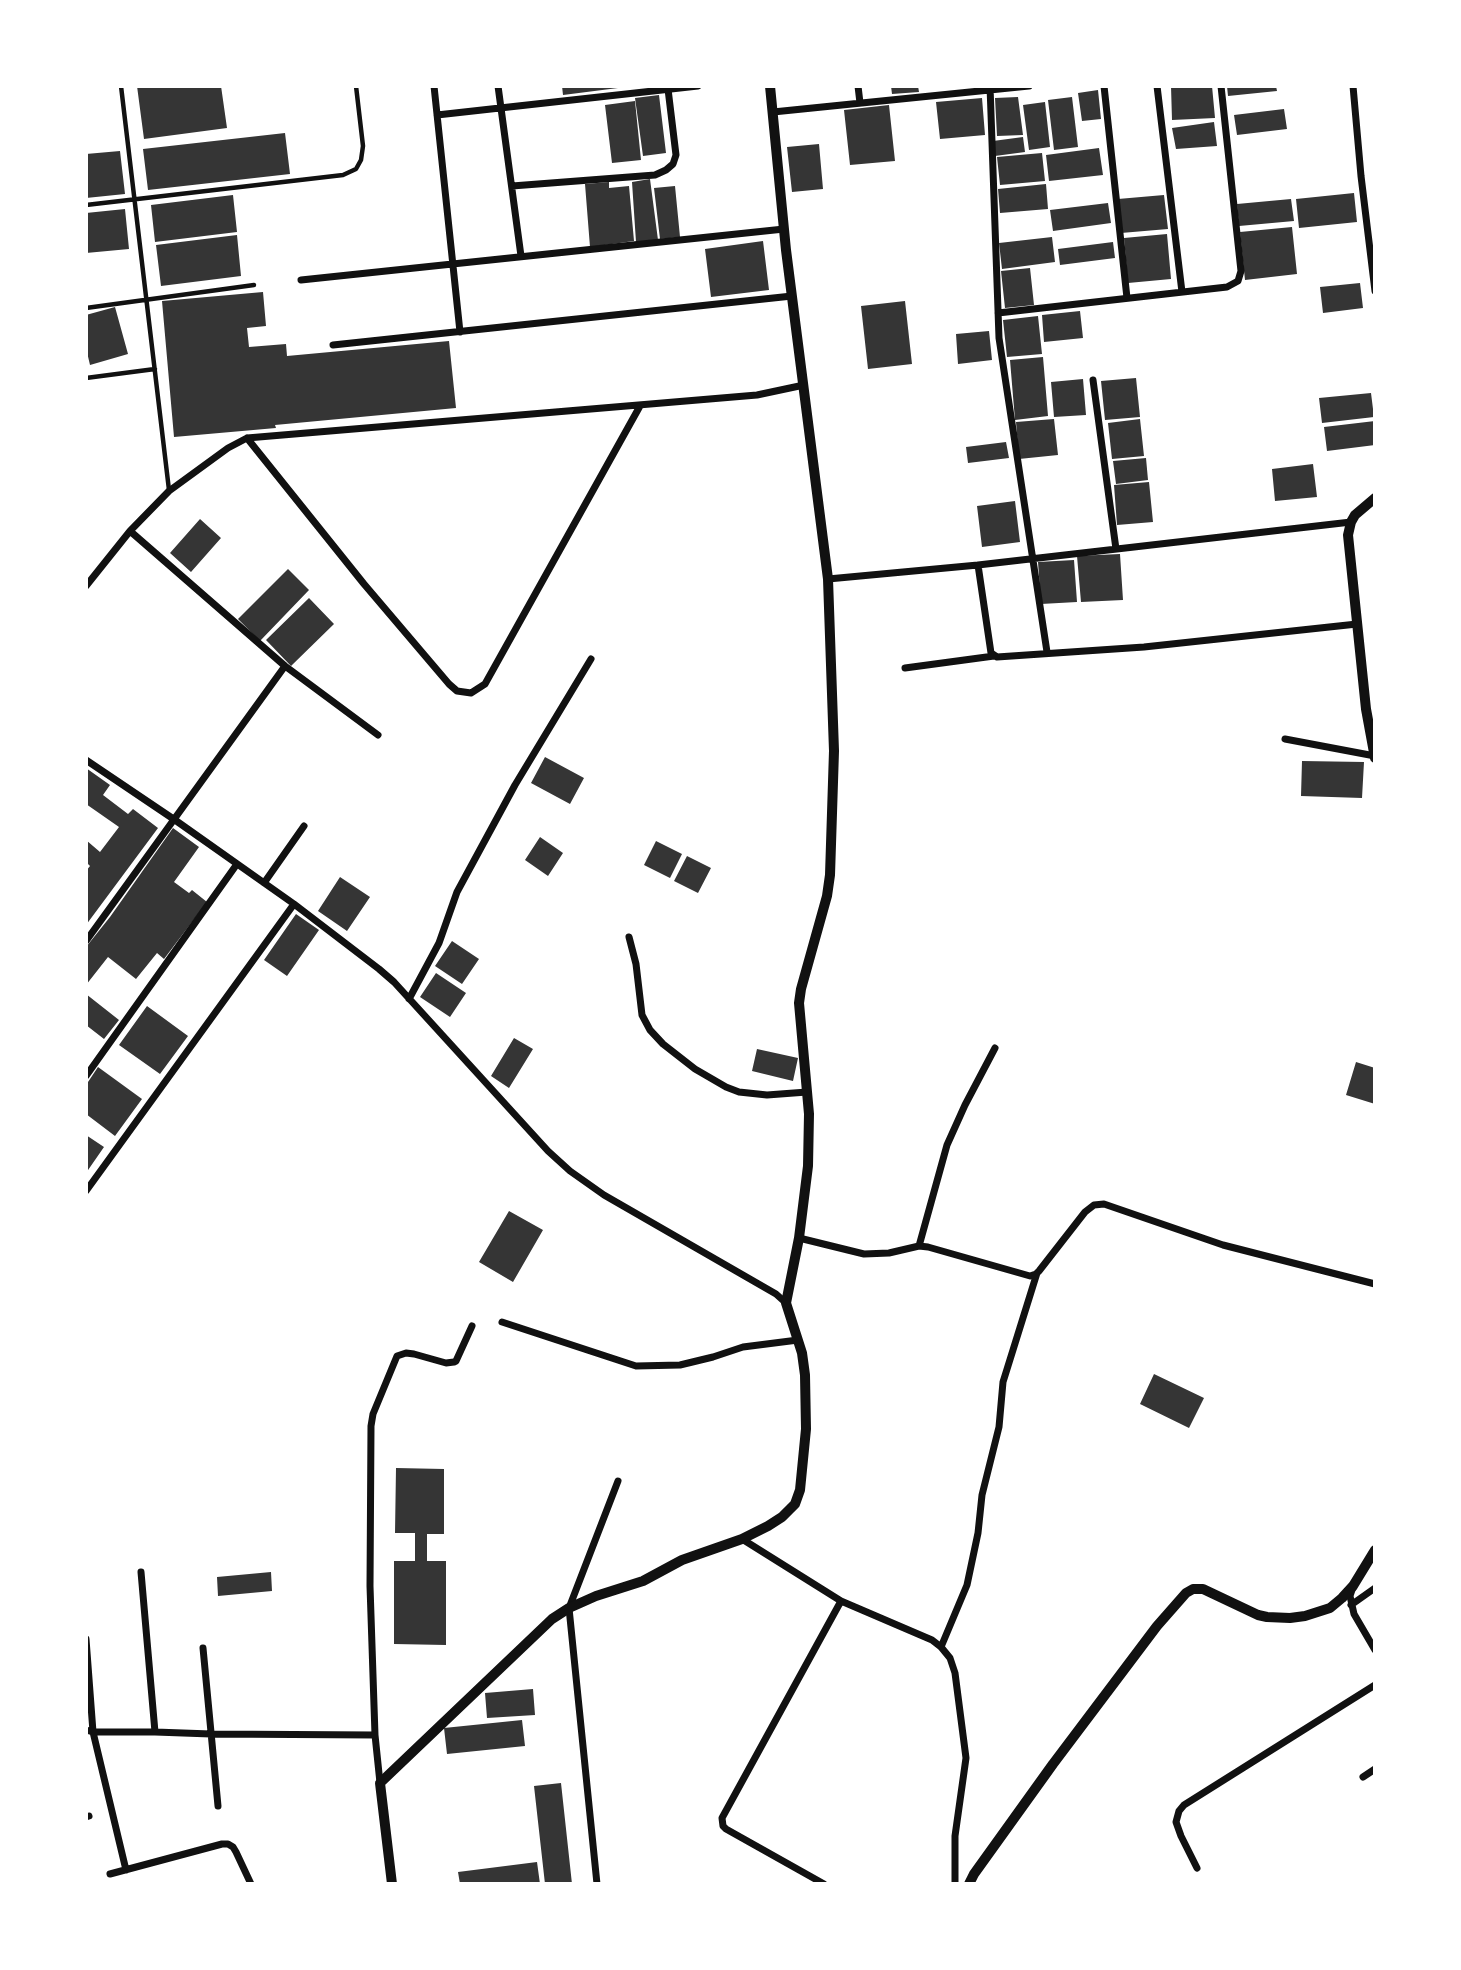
<!DOCTYPE html>
<html>
<head>
<meta charset="utf-8">
<style>
	body { margin:0 }
	#map { position:relative; width:1461px; height:1970px; overflow:hidden; background:#fff; font-family:"Varela Round",sans-serif }
	canvas { display:block }
	.frame { position:absolute; inset:0; border:88px solid #fff; pointer-events:none }
</style>
</head>
<body>
<div id="map">
<canvas width="1461" height="1970"></canvas>
<div class="frame"></div>
</div>
<script>
const ctx = document.querySelector('canvas').getContext('2d');
ctx.lineJoin = 'round';
function paint(path, color) { ctx.fillStyle = color; ctx.fill(path, 'evenodd'); }
const poly = rows => new Path2D(rows.map(r => 'M' + r).join(''));
function strokePath(path, color, width, dash) { ctx.strokeStyle = color; ctx.lineWidth = width; ctx.lineCap = dash ? 'butt' : 'round'; ctx.setLineDash(dash || []); ctx.stroke(path); }
paint(poly([
	[137,86,221,86,227,128,144,139],
	[562,86,618,86,618,88,563,95],
	[891,86,918,86,919,92,892,94],
	[1171,86,1212,86,1215,118,1172,120],
	[1227,86,1276,86,1277,91,1228,96],
	[1098,90,1101,119,1082,121,1078,93],
	[659,95,666,153,643,156,635,98],
	[1018,97,1023,135,997,136,995,98],
	[1072,97,1078,147,1054,150,1048,100],
	[982,98,985,135,940,139,936,102],
	[635,101,641,160,612,163,605,105],
	[1045,102,1050,147,1029,150,1023,105],
	[889,105,895,161,850,165,844,110],
	[1284,109,1287,129,1237,135,1234,115],
	[1214,122,1217,146,1176,149,1172,128],
	[285,133,290,174,148,190,143,149],
	[1023,137,1025,152,995,156,993,141],
	[819,144,823,189,792,192,787,147],
	[1099,148,1103,175,1049,181,1046,155],
	[120,151,125,194,86,198,86,154],
	[1042,153,1045,181,1000,185,997,157],
	[650,179,658,240,636,242,632,182],
	[609,182,609,188,629,186,634,241,590,247,585,184],
	[1046,184,1048,209,1000,213,998,189],
	[675,186,680,237,660,239,654,188],
	[1354,193,1357,222,1299,228,1296,199],
	[233,195,237,232,155,242,151,205],
	[1164,195,1168,229,1121,233,1118,199],
	[1291,199,1294,221,1239,226,1237,204],
	[1108,203,1111,223,1053,231,1050,210],
	[125,209,129,249,86,253,86,213],
	[1292,227,1297,274,1245,280,1240,232],
	[1167,234,1171,279,1128,283,1124,238],
	[237,235,241,276,161,286,156,245],
	[1052,237,1055,262,1002,269,999,243],
	[763,241,769,290,711,297,705,249],
	[1113,242,1115,258,1060,265,1058,249],
	[1030,268,1034,305,1005,308,1001,271],
	[1360,283,1363,308,1323,313,1320,287],
	[263,292,266,326,247,328,249,347,286,344,287,356,449,341,456,408,275,425,276,428,174,437,162,301],
	[905,301,912,364,868,369,861,306],
	[115,307,128,354,90,365,86,348,86,315],
	[1080,311,1083,338,1044,342,1042,315],
	[1038,316,1042,354,1007,357,1003,320],
	[989,331,992,360,958,364,956,334],
	[1043,357,1048,416,1015,420,1010,360],
	[1136,378,1140,417,1105,420,1101,381],
	[1083,379,1086,415,1054,417,1051,382],
	[1371,393,1374,417,1322,423,1319,398],
	[1054,419,1058,455,1019,459,1016,422],
	[1140,419,1144,456,1112,459,1108,423],
	[1375,421,1375,445,1327,451,1324,427],
	[1006,442,1009,458,968,463,966,447],
	[1146,458,1148,480,1116,484,1113,461],
	[1313,464,1317,497,1275,501,1272,469],
	[1149,482,1153,522,1117,525,1114,485],
	[1015,501,1020,542,982,547,977,506],
	[200,519,221,538,191,572,170,553],
	[1120,554,1123,600,1081,602,1077,556],
	[1074,560,1077,602,1041,604,1038,562],
	[288,569,309,590,260,641,238,619],
	[309,598,334,624,291,666,266,640],
	[545,757,584,778,570,804,531,783],
	[1302,761,1364,762,1362,798,1301,796],
	[86,768,110,785,103,795,128,814,133,809,158,828,86,925,86,871,90,866,86,862,86,840,100,852,119,827,86,804],
	[173,828,199,847,174,882,189,893,192,890,207,902,164,959,157,953,136,979,108,957,86,985,86,947,110,917],
	[540,837,563,853,548,876,525,860],
	[656,841,682,854,670,878,644,865],
	[687,856,711,868,698,893,674,881],
	[340,877,370,897,347,931,318,911],
	[296,914,319,930,287,976,264,960],
	[452,941,479,959,462,984,435,966],
	[436,973,466,993,450,1017,420,997],
	[86,994,119,1020,104,1039,86,1025],
	[147,1006,188,1036,160,1074,119,1045],
	[514,1038,533,1049,509,1088,491,1076],
	[757,1049,798,1058,793,1081,752,1071],
	[1356,1062,1375,1068,1375,1104,1346,1095],
	[98,1067,142,1099,115,1136,86,1114,86,1085],
	[86,1135,104,1147,86,1173],
	[509,1211,543,1230,513,1282,479,1262],
	[1154,1374,1204,1398,1189,1428,1140,1404],
	[396,1468,444,1469,444,1534,427,1534,427,1561,446,1561,446,1645,394,1644,394,1561,415,1561,415,1533,395,1533],
	[271,1572,272,1591,218,1596,217,1577],
	[533,1689,535,1715,487,1718,485,1693],
	[522,1720,525,1746,447,1754,444,1728],
	[561,1783,572,1884,545,1884,534,1786],
	[537,1862,540,1884,460,1884,458,1872]
]), '#353535');
strokePath(poly([
	[121,86,169,490],
	[86,205,343,175,356,169,361,160,363,146,356,86],
	[86,308,254,285],
	[86,378,155,369]
]), '#111', 4.5);
strokePath(poly([
	[434,86,460,332],
	[498,86,521,256],
	[858,86,860,103],
	[990,86,999,338,1047,652],
	[1104,86,1127,298],
	[1157,86,1182,292],
	[1353,86,1361,176,1375,291],
	[773,112,1029,86],
	[437,115,698,86],
	[512,186,655,175,666,170,673,164,676,155,668,89],
	[301,280,784,229],
	[998,313,1227,287,1238,281,1241,271,1221,86],
	[333,345,792,296],
	[1093,380,1116,549],
	[247,438,364,584,449,684,457,691,471,693,485,684,640,406],
	[130,531,285,666,378,735],
	[978,565,991,653,997,657,1144,647,1357,624],
	[828,579,978,565,1351,522],
	[86,586,130,531,169,491,228,448,247,438,757,395,804,385],
	[905,668,994,656],
	[1285,739,1375,756],
	[86,760,175,820,294,904,379,969,394,982,548,1151,570,1171,604,1195,776,1294,786,1303],
	[264,883,304,826],
	[629,937,636,964,642,1015,650,1030,663,1044,695,1069,726,1087,739,1092,767,1095,807,1092],
	[86,941,285,666],
	[409,999,439,943,457,892,515,785,591,659],
	[86,1076,237,864],
	[86,1191,294,904],
	[799,1238,864,1254,889,1253,919,1246,928,1247,1030,1276,1036,1274,1039,1271,1085,1212,1094,1205,1104,1204,1223,1245,1375,1284],
	[919,1246,947,1145,965,1105,995,1048],
	[502,1322,636,1366,680,1365,713,1357,743,1347,798,1340],
	[742,1539,841,1601,932,1640,941,1647,950,1658,955,1673,966,1758,955,1836,955,1884],
	[141,1572,155,1732],
	[1353,1587,1350,1596,1354,1614,1375,1650],
	[1351,1605,1375,1588],
	[86,1639,93,1732,126,1870],
	[941,1647,967,1585,978,1533,982,1495,999,1427,1003,1382,1037,1273],
	[203,1648,218,1806],
	[86,1730,93,1732,155,1732,211,1734,375,1735],
	[1363,1777,1375,1769],
	[380,1783,375,1735,370,1586,371,1426,373,1414,397,1356,406,1353,414,1354,446,1363,454,1362,456,1361,472,1326],
	[86,1817,89,1816],
	[1197,1868,1181,1836,1176,1822,1179,1811,1184,1805,1375,1685],
	[110,1874,222,1844,228,1844,233,1847,236,1852,251,1884],
	[597,1884,569,1608,618,1481],
	[824,1884,726,1829,723,1826,722,1818,841,1601]
]), '#111', 7);
strokePath(poly([
	[1375,498,1355,515,1351,522,1348,535,1366,709,1375,758],
	[392,1884,380,1783,552,1619,569,1608,596,1596,643,1581,682,1560,742,1539,768,1526,782,1517,795,1504,800,1490,806,1429,805,1375,802,1353,786,1303,799,1238,808,1166,809,1114,799,1003,801,989,827,896,830,875,834,751,828,579,786,250,770,86],
	[969,1884,974,1874,1053,1764,1157,1626,1186,1593,1193,1589,1203,1589,1258,1615,1267,1617,1290,1618,1305,1616,1330,1608,1342,1598,1353,1586,1375,1550]
]), '#111', 10);
</script>
</body>
</html>
